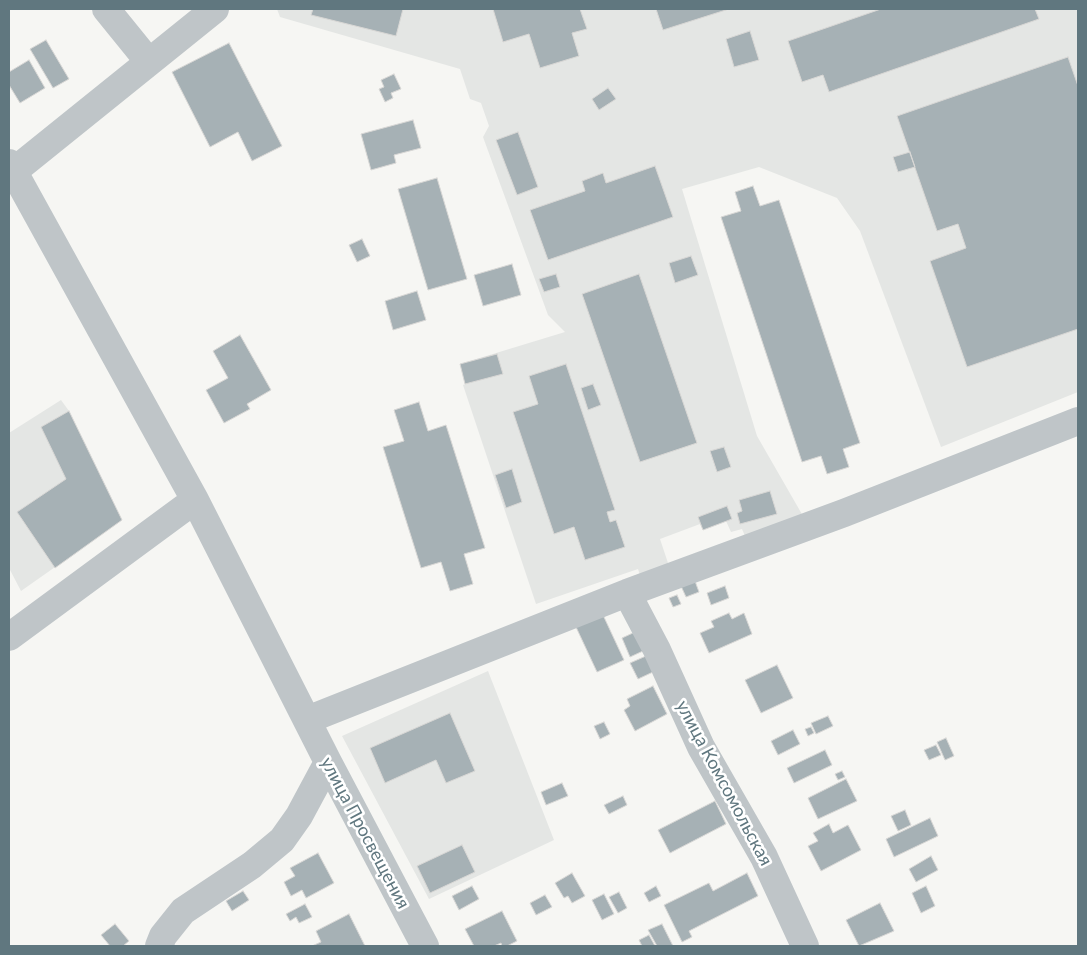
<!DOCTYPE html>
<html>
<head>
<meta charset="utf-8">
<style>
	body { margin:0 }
	#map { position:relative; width:1087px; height:955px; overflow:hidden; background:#f6f6f3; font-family:Lato,sans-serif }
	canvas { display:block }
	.frame { position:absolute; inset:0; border:10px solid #60777f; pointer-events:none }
</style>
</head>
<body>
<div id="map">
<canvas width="1087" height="955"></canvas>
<div class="frame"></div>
</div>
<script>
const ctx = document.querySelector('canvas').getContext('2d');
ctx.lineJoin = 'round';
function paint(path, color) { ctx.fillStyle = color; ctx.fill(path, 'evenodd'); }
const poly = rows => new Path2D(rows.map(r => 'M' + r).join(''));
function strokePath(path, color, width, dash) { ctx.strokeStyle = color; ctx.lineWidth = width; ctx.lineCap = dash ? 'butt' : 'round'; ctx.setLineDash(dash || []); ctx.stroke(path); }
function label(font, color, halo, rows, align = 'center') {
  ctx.font = font + ' Lato,sans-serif'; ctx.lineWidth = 5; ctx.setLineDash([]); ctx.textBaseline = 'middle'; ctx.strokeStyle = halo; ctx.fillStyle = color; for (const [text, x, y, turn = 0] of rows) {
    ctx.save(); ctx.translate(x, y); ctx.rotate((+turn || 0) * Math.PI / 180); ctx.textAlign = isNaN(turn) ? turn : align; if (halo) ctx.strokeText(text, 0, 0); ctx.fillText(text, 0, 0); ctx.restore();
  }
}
paint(poly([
	[277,9,1078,9,1078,392,941,447,860,231,837,198,759,167,682,189,757,436,803,516,745,536,742,529,731,532,726,521,703,530,700,524,660,539,669,566,640,575,638,569,536,604,463,385,465,384,460,364,565,332,548,315,483,137,489,126,481,103,470,99,460,69,280,17],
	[61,400,69,411,122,520,21,591,9,568,9,433],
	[488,671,554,840,429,899,342,736]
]), '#e4e6e4');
const building = poly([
	[313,9,403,9,396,36,311,15,313,9],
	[493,9,580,9,587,29,572,33,579,56,540,68,529,34,503,42,493,9],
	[656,9,729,9,663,30,656,9],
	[881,9,1035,9,1039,19,829,92,823,75,802,82,788,41,881,9],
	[750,31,759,60,734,67,726,39,750,31],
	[46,40,69,79,53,88,30,49,46,40],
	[229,43,282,146,252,161,238,132,210,147,172,72,229,43],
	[1068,57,1078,86,1078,329,967,367,930,261,966,248,958,224,937,231,897,116,1068,57],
	[29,60,45,88,20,103,9,85,9,72,29,60],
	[394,74,401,89,391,93,393,98,385,102,379,89,384,87,381,80,394,74],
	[608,88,616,99,599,110,592,99,608,88],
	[413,120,421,148,394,155,396,163,371,170,361,134,413,120],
	[518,132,538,187,517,195,496,140,518,132],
	[910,152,915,167,898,172,893,157,910,152],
	[655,166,673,217,548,260,530,210,585,191,582,181,603,173,606,183,655,166],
	[437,178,467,279,428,290,398,189,437,178],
	[753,186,760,206,779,200,860,443,843,449,849,467,827,474,821,456,802,462,721,217,741,211,735,192,753,186],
	[362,239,370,256,357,262,349,245,362,239],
	[691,256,698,275,675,283,669,263,691,256],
	[512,264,521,295,483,306,474,275,512,264],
	[556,274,560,287,544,292,539,279,556,274],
	[639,274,697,443,640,462,582,294,639,274],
	[417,291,426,320,393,330,385,301,417,291],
	[240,335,271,390,247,404,250,409,224,423,206,390,228,378,213,351,240,335],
	[497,354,503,374,465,384,460,364,497,354],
	[566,364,615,510,607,512,610,522,616,520,625,547,585,560,574,527,554,534,513,412,538,404,529,376,566,364],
	[593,384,601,405,588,410,581,388,593,384],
	[419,402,428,431,446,425,485,548,464,554,473,584,450,591,441,562,421,568,383,447,404,441,394,410,419,402],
	[69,411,122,520,55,568,17,512,66,479,41,427,69,411],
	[724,447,731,467,717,472,710,451,724,447],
	[512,469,522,502,506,508,495,475,512,469],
	[770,491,777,514,740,524,737,513,742,511,739,500,770,491],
	[727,506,732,519,703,530,698,517,727,506],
	[695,581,699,592,686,597,681,586,695,581],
	[725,586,729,598,711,605,707,593,725,586],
	[677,595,681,604,673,607,669,598,677,595],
	[729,613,732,619,744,613,752,634,709,653,700,633,714,627,711,621,729,613],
	[603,615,624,660,597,672,576,627,603,615],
	[635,632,643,651,630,657,622,638,635,632],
	[646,656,653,672,638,679,630,663,646,656],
	[777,665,793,698,761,713,745,680,777,665],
	[653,686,667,714,635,731,624,710,630,706,627,699,653,686],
	[450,713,475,771,446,783,436,760,385,783,370,748,450,713],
	[828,716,833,726,816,734,811,723,828,716],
	[604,722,610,734,600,739,594,726,604,722],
	[811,727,814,733,808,736,805,729,811,727],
	[793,730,800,744,778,755,771,741,793,730],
	[946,738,954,756,945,760,937,742,946,738],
	[936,745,941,755,929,760,924,750,936,745],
	[825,750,832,765,794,783,787,768,825,750],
	[842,771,845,777,838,780,835,774,842,771],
	[846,779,857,801,818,819,808,798,846,779],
	[562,783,568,796,546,805,541,792,562,783],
	[623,796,627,805,609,814,604,805,623,796],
	[715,801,726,824,670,853,658,830,715,801],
	[905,810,911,825,898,831,891,816,905,810],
	[930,818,938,836,894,857,886,839,930,818],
	[829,824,833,833,848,825,861,850,821,871,808,846,818,841,813,833,829,824],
	[462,845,475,872,430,893,417,866,462,845],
	[318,853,334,883,306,898,302,890,291,896,284,882,295,876,290,868,318,853],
	[931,856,938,870,916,882,909,869,931,856],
	[572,873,585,896,572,903,568,896,564,898,555,883,572,873],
	[747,873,758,896,689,931,692,937,682,942,664,905,709,883,713,891,747,873],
	[472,886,479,899,459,910,452,896,472,886],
	[656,886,661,896,649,902,644,893,656,886],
	[926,886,935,906,921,913,912,893,926,886],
	[243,891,249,900,232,911,226,901,243,891],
	[619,892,627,908,618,913,609,897,619,892],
	[604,894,614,914,602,920,592,900,604,894],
	[545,895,552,907,536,915,530,903,545,895],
	[880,903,894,931,859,946,846,920,880,903],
	[305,904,312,917,299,923,296,917,290,921,286,914,305,904],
	[502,911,517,941,507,946,502,946,501,943,494,946,474,946,465,929,502,911],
	[349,914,365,946,312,946,321,942,316,931,349,914],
	[115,924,129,941,123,946,110,946,101,935,115,924],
	[662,924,673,946,657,946,648,930,662,924],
	[649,935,655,946,642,946,639,940,649,935]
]);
paint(building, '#a6b1b5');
strokePath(building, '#d8d7d5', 1);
strokePath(poly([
	[106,9,149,62],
	[9,163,195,500,328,762,425,946],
	[14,171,215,9],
	[627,593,657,650,701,747,764,857,805,946],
	[9,637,195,500],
	[307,720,627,593,844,513,1078,421],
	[159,946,163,936,183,911,252,865,282,840,299,816,328,762]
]), '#bfc5c8', 28);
label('18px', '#60777f', '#fff', [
	["улица Комсомольская",724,783,62],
	["улица Просвещения",365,833,62]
]);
</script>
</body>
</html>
